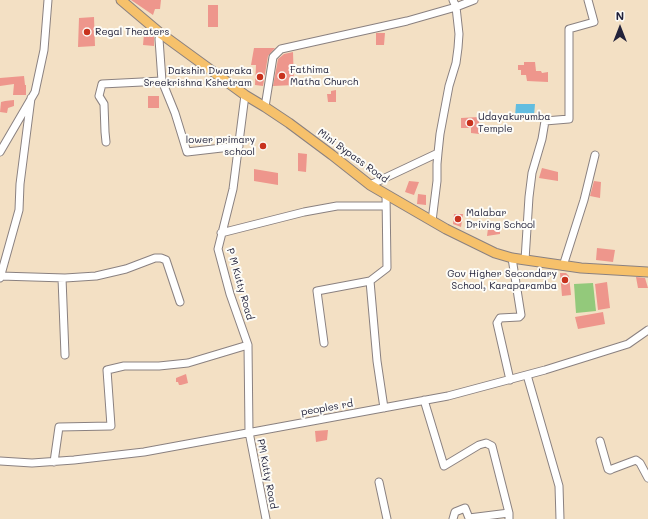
<!DOCTYPE html>
<html>
<head>
<meta charset="utf-8">
<style>
	body { margin:0 }
	#map { position:relative; width:648px; height:519px; overflow:hidden; background:#f3e0c4; font-family:Mali,sans-serif }
	canvas { display:block }
	.north { position:absolute; left:600px; top:8px; width:40px; height:40px; -webkit-text-stroke:3px #fdfcf7; paint-order:stroke; rotate:0deg; font-size:11px; font-weight:700; line-height:16px; text-align:center; color:#22223b }
	.north::after { content:''; display:block; margin:auto; width:14px; height:18px; background:#22223b; clip-path:polygon(50% 0,100% 100%,50% 72%,0 100%) }
</style>
</head>
<body>
<div id="map">
<canvas width="648" height="519"></canvas>
<div class="north">N</div>
</div>
<script>
const ctx = document.querySelector('canvas').getContext('2d');
ctx.lineJoin = 'round';
function paint(path, color) { ctx.fillStyle = color; ctx.fill(path, 'evenodd'); }
const poly = rows => new Path2D(rows.map(r => 'M' + r).join(''));
function strokePath(path, color, width, dash) { ctx.strokeStyle = color; ctx.lineWidth = width; ctx.lineCap = dash ? 'butt' : 'round'; ctx.setLineDash(dash || []); ctx.stroke(path); }
function label(font, color, halo, rows, align = 'center') {
  ctx.font = font + ' Mali,sans-serif'; ctx.lineWidth = 4; ctx.setLineDash([]); ctx.textBaseline = 'middle'; ctx.strokeStyle = halo; ctx.fillStyle = color; for (const [text, x, y, turn = 0] of rows) {
    ctx.save(); ctx.translate(x, y); ctx.rotate((+turn || 0) * Math.PI / 180); ctx.textAlign = isNaN(turn) ? turn : align; if (halo) ctx.strokeText(text, 0, 0); ctx.fillText(text, 0, 0); ctx.restore();
  }
}
paint(poly([
	[593,283,596,311,576,313,574,284]
]), '#93c97b');
paint(poly([
	[516,104,535,104,534,116,515,116]
]), '#62bde0');
paint(poly([
	[131,0,161,0,160,9,155,9,153,15],
	[208,5,218,5,218,27,208,27],
	[94,17,95,46,78,47,79,18],
	[376,33,385,33,384,45,376,45],
	[144,34,154,35,154,46,143,45],
	[254,48,275,48,268,56,263,86,255,85,256,65,251,65],
	[293,52,294,85,273,86,278,59,284,54],
	[524,62,535,62,536,71,541,71,542,73,548,72,548,82,527,81,526,75,521,75,521,70,518,70,518,65,524,65],
	[24,76,25,85,26,85,26,95,13,95,14,84,0,86,0,78],
	[336,90,336,102,328,102,327,94,331,94,331,91],
	[148,96,159,96,159,108,148,108],
	[14,100,14,106,8,108,7,113,0,112,1,102,5,101],
	[479,117,479,134,471,133,471,128,461,128,461,118],
	[298,153,307,154,306,172,298,171],
	[542,168,558,172,558,181,539,178],
	[254,169,278,173,278,185,254,181],
	[409,181,419,182,414,195,405,192],
	[594,181,601,182,600,198,590,196],
	[418,194,426,195,426,205,417,204],
	[454,214,463,214,461,227,453,224],
	[489,221,500,224,500,234,487,236],
	[597,248,615,250,613,262,596,260],
	[560,273,566,273,569,276,571,295,562,296],
	[636,277,645,278,648,288,638,288],
	[607,282,610,308,598,310,595,284],
	[603,312,605,324,578,329,575,317],
	[186,374,188,383,181,385,179,385,178,382,176,382,176,378],
	[328,430,327,440,316,442,315,431]
]), '#ee968c');
const minor = poly([
	[453,0,456,7,474,0],
	[162,81,175,113,187,152,239,146],
	[245,95,233,189,218,249,230,294,248,345,249,432,266,519],
	[265,107,273,57,281,49,407,21,456,7,459,34,458,48,456,63,449,86,440,134,438,153,370,185],
	[106,142,105,132,104,104,99,96,102,84,162,81,159,39,160,33],
	[0,152,35,92,44,50,48,0],
	[432,221,437,181,437,164,438,153],
	[221,233,304,212,337,206,386,206],
	[525,260,529,197,532,173,542,139,545,121,569,119,569,29,594,22,588,0],
	[563,266,584,200,595,155],
	[0,276,65,278,96,276,126,269,155,258,161,258,166,260,180,302],
	[0,278,19,210,20,184,31,98],
	[62,278,65,355],
	[370,281,377,361,384,408],
	[324,343,317,291,370,281,387,268,386,194],
	[527,375,559,486,560,519],
	[510,380,497,323,500,318,519,317,521,315,512,258],
	[424,400,444,466,479,445,486,443,492,446,509,513,509,519],
	[600,441,608,469,610,470,612,469,636,460,640,463,648,478],
	[0,461,32,463,74,460,144,452,448,396,545,370,628,344,648,330],
	[54,462,59,427,111,426,107,370,124,366,159,366,188,363,248,345],
	[379,482,387,519],
	[453,519,455,512,465,508,469,518,509,513]
]);
const major = poly([
	[121,0,160,33,245,95,265,107,289,123,332,155,370,185,446,229,495,253,512,258,581,268,648,272]
]);
strokePath(minor, '#8a8180', 9);
strokePath(major, '#8a8180', 11);
strokePath(minor, '#fff', 7);
strokePath(major, '#f6c16b', 9);
for (const [x, y, r, color] of [
	[87,32,4,"#c8321e"],
	[282,76,4,"#c8321e"],
	[260,77,4,"#c8321e"],
	[470,123,4,"#c8321e"],
	[263,146,4,"#c8321e"],
	[458,219,4,"#c8321e"],
	[565,280,4,"#c8321e"]
]) { const dot = new Path2D(); dot.arc(x, y, r, 0, 2 * Math.PI); ctx.fillStyle = color; ctx.fill(dot); strokePath(dot, '#fdfcf7', 1.5); }
label('10px', '#22223b', '#fdfcf7', [
	["Regal Theaters",95,32],
	["Fathima",290,70],
	["Matha Church",290,82],
	["Dakshin Dwaraka",252,71,"right"],
	["Sreekrishna Kshetram",252,83,"right"],
	["Udayakurumba",478,117],
	["Temple",478,129],
	["lower primary",255,140,"right"],
	["school",255,152,"right"],
	["Malabar",466,213],
	["Driving School",466,225],
	["Gov Higher Secondary",557,274,"right"],
	["School, Karaparamba",557,286,"right"]
], 'left');
label('10px', '#22223b', '#fdfcf7', [
	["Mini Bypass Road",353,156,36],
	["P M Kutty Road",240,284,74],
	["peoples rd",327,408,-10],
	["PM Kutty Road",267,474,79]
]);
</script>
</body>
</html>
